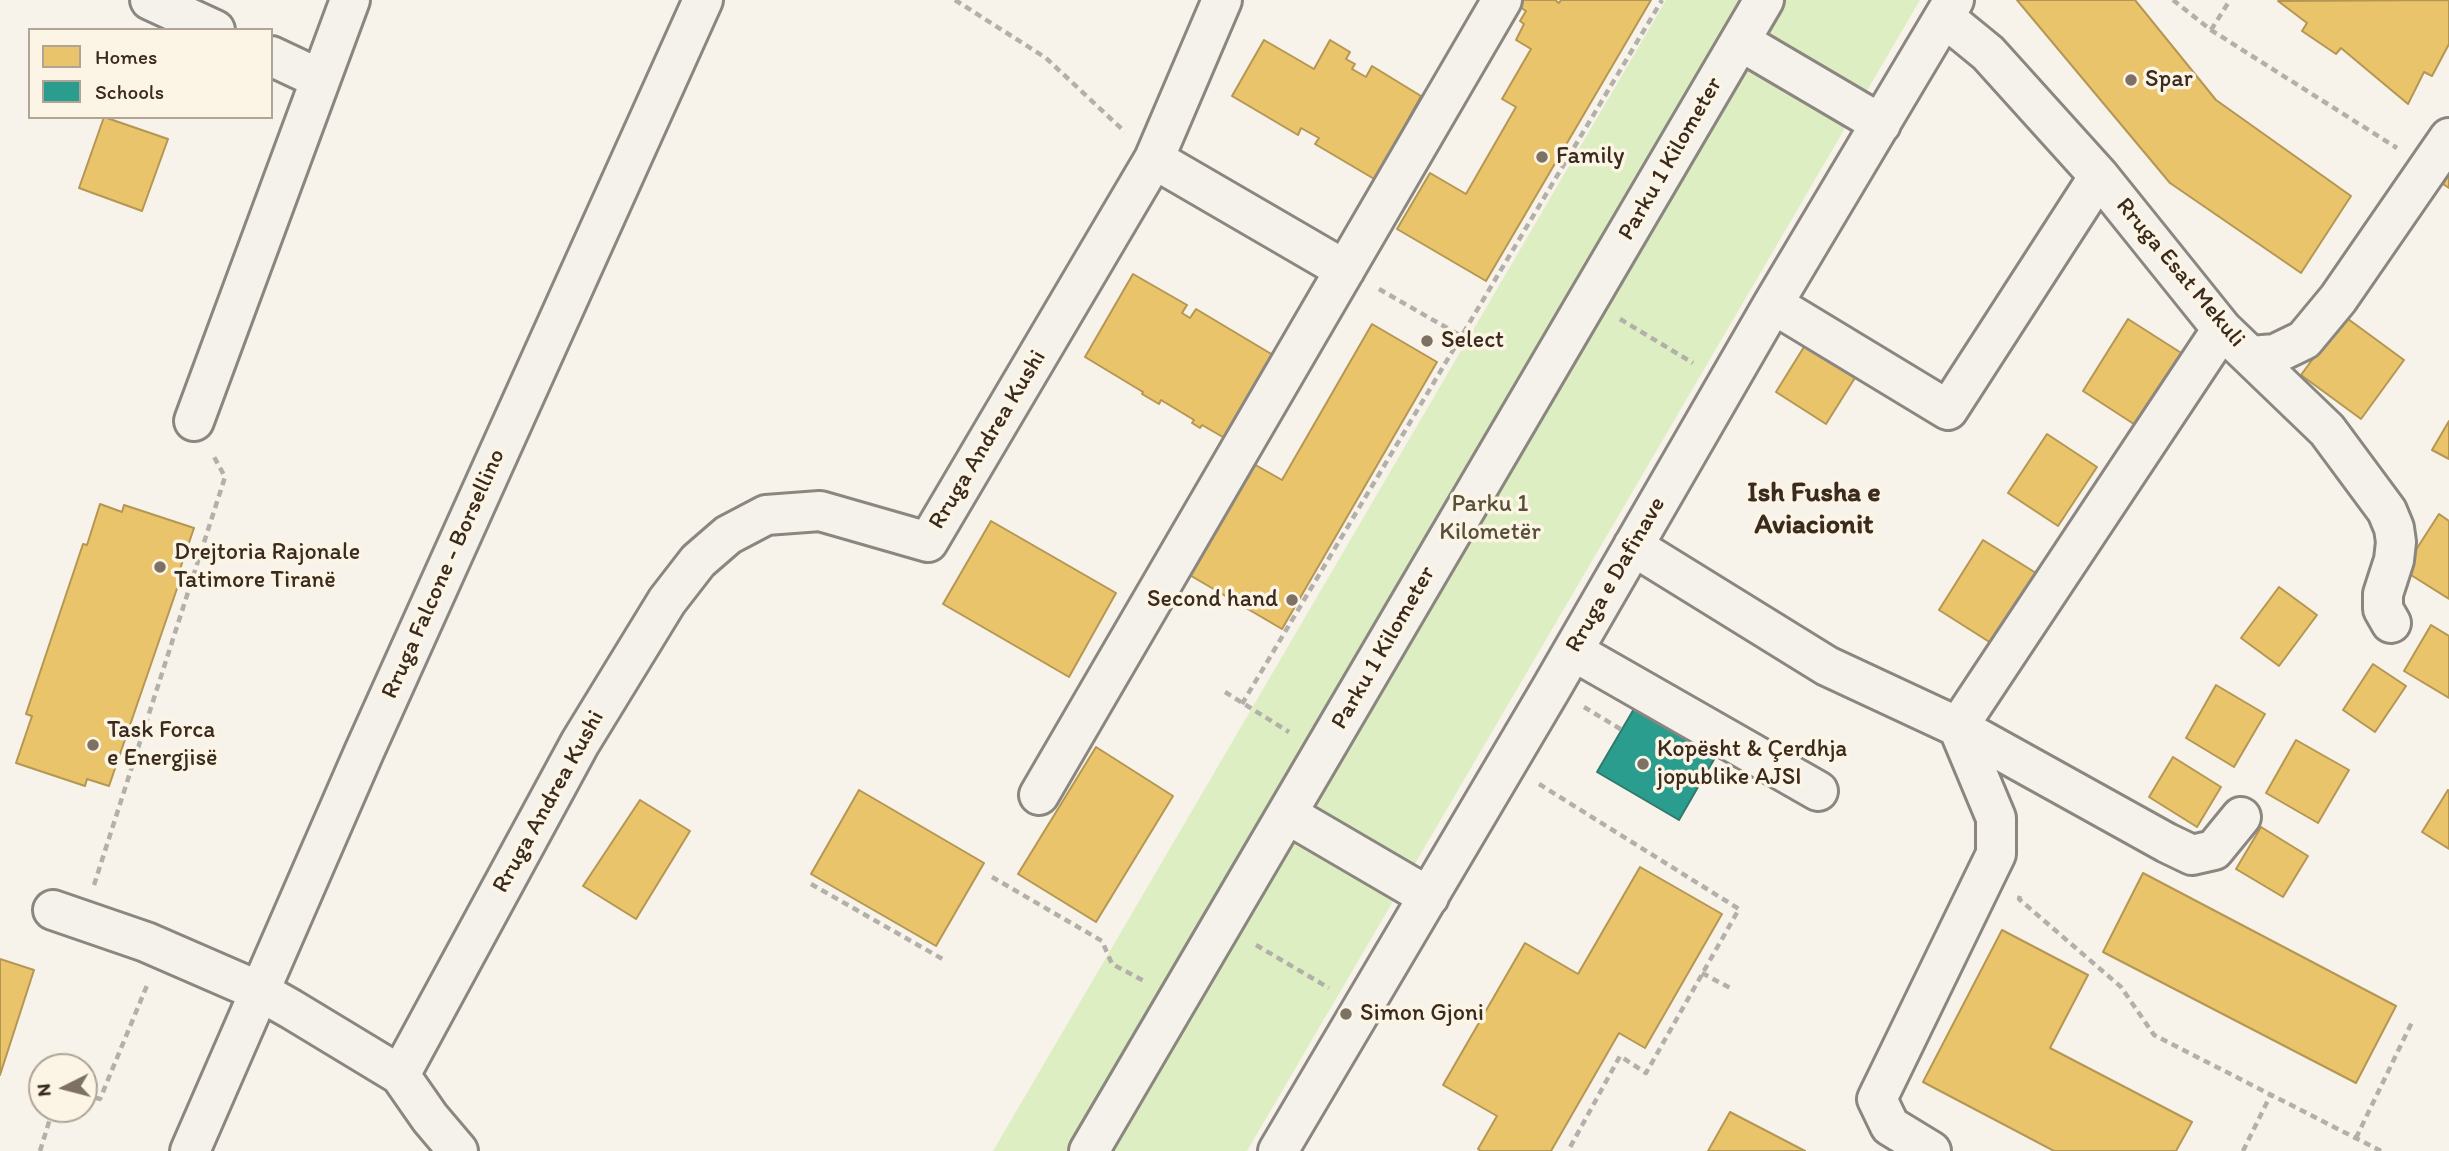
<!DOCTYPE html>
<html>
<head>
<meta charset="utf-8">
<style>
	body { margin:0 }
	#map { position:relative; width:2449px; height:1151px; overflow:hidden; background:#f7f3ea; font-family:Itim,sans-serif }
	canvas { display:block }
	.legend { position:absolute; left:28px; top:28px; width:245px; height:91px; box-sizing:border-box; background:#fcf5e5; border:2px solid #afa495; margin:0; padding:9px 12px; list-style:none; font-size:21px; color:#3b2a1e }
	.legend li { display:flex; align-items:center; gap:14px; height:35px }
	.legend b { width:35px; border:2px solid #afa495 }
	.north { position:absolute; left:28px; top:1053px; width:70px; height:70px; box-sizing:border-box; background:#fcf5e5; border:2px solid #afa495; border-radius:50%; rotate:264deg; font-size:19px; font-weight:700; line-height:28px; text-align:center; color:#3b2a1e }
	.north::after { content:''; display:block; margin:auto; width:24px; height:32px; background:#7d7065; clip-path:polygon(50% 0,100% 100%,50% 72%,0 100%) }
</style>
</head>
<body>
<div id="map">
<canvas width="2449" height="1151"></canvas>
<ul class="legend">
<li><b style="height:19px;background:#e9c46a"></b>Homes</li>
<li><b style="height:19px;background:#2a9d8f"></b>Schools</li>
</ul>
<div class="north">N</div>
</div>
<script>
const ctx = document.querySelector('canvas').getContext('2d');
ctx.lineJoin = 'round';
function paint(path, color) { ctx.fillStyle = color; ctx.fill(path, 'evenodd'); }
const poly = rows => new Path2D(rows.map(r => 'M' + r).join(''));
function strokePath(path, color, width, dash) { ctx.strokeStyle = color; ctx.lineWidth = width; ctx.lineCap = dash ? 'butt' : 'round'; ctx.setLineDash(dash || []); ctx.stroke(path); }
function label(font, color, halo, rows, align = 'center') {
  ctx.font = font + ' Itim,sans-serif'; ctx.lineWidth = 7; ctx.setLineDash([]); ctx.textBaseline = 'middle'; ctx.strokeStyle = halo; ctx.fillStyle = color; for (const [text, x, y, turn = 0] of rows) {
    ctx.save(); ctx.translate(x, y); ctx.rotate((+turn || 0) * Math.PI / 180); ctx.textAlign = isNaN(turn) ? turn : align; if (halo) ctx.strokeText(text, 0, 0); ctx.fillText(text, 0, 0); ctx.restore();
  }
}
paint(poly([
	[1666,0,1920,0,1247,1151,993,1151]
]), '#ddeec2');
const homes = poly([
	[1522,0,1555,0,1559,3,1561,0,1651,0,1486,281,1397,229,1430,173,1466,194,1516,107,1502,99,1531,49,1516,40,1524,24,1520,21,1526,11,1518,6,1522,0],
	[2017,0,2135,0,2216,100,2351,196,2301,273,2170,183,2017,0],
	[2449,0,2449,44,2432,76,2424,72,2408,104,2341,48,2336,54,2302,31,2307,23,2278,1,2449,0],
	[1264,40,1314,69,1330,40,1350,52,1346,59,1355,64,1352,69,1366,77,1372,66,1421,96,1409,118,1416,122,1381,183,1315,144,1319,138,1301,128,1298,135,1232,96,1264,40],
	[104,117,168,139,142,211,79,188,104,117],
	[2449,174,2449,188,2443,184,2449,174],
	[1133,274,1187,305,1182,313,1190,318,1196,309,1273,355,1249,395,1256,399,1228,440,1202,425,1200,428,1192,423,1194,420,1161,400,1159,404,1142,394,1143,392,1085,357,1133,274],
	[2344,316,2404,360,2361,419,2301,375,2344,316],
	[2128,319,2186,356,2140,428,2083,391,2128,319],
	[1372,324,1437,362,1282,629,1181,570,1245,459,1282,480,1372,324],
	[1807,342,1858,373,1826,424,1776,392,1807,342],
	[2449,421,2449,459,2432,450,2449,421],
	[2047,434,2097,467,2058,526,2008,493,2047,434],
	[100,504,122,512,124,505,194,528,178,575,181,577,109,786,87,779,85,786,16,763,32,716,26,714,83,544,87,545,100,504],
	[2439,514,2449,521,2449,599,2403,570,2439,514],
	[991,521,1116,593,1069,677,943,604,991,521],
	[1983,540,2036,573,1991,643,1939,610,1983,540],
	[2279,587,2317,615,2279,666,2241,638,2279,587],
	[2431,625,2449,636,2449,698,2404,671,2431,625],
	[2373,664,2406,686,2375,732,2343,710,2373,664],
	[2216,685,2265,714,2234,767,2186,738,2216,685],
	[2296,740,2349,770,2318,823,2266,793,2296,740],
	[1096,747,1173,796,1096,922,1018,874,1096,747],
	[2173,757,2221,787,2197,827,2149,797,2173,757],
	[859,790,984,863,936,946,811,874,859,790],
	[2448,790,2449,791,2449,849,2422,832,2448,790],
	[640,800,690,831,636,919,583,886,640,800],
	[2261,827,2308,856,2283,897,2236,869,2261,827],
	[1640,867,1722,914,1645,1048,1619,1033,1551,1151,1481,1151,1478,1149,1497,1116,1443,1085,1525,943,1578,974,1640,867],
	[2143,873,2396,1006,2356,1083,2103,952,2143,873],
	[2002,930,2088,975,2050,1048,2192,1122,2176,1151,2054,1151,1923,1082,2002,930],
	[0,959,34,970,0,1075,0,959],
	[1730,1112,1805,1151,1708,1151,1730,1112]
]);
paint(homes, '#e9c46a');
strokePath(homes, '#b59653', 2);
const schools = poly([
	[1638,702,1720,749,1679,820,1597,772,1638,702]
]);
paint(schools, '#2a9d8f');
strokePath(schools, '#2f7a6d', 2);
const minor = poly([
	[150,0,215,30],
	[1944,17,1988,53,2099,176,2222,329,2327,430,2387,511,2394,528,2396,542,2394,560,2383,594,2383,609,2391,623],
	[1740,41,1881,124],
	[271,56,320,79],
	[1154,159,1345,270],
	[1773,304,1948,410,2099,176],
	[2251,356,2275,354,2304,340,2338,299,2449,138],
	[194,421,350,0],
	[1633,546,1827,666,1958,727,2167,843,2192,855,2214,850,2241,817],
	[1573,651,1818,791],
	[1958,727,2222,329],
	[1039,795,1502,0],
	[1287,814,1429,897],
	[53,910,146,942,261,992,291,1009,400,1075,430,1118,458,1151],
	[400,1075,580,743,667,601,698,561,728,535,766,515,820,511,928,542,1154,159,1222,0],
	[190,1151,364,752,703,0],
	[1089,1151,1764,0],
	[1278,1151,1552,687,1773,304,1954,0],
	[1931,1151,1890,1126,1877,1099,1996,854,1996,818,1958,727]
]);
strokePath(minor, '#8b867f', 44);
strokePath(poly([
	[955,0,1046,58,1125,132],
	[2173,0,2211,30,2397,148],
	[2211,30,2230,0],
	[1379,289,1461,336],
	[1620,319,1693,363],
	[1225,692,1289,732],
	[1242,704,1662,0],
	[1584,707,1622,730],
	[1539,784,1739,909,1646,1073,1620,1056,1568,1151],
	[992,877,1102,941,1112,964,1144,981],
	[811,884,946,961],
	[94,885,225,477,213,455],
	[2020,896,2019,899,2121,987,2154,1035,2381,1151],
	[1256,945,1329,988],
	[1702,973,1732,989],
	[84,1094,100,1099,148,983],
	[2356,1138,2413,1020],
	[40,1151,53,1109],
	[2243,1151,2271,1094]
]), '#b3afa9', 4.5, [7, 5]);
strokePath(minor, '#f5f2ec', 38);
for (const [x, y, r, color] of [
	[2131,80,7,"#7d7065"],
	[1542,157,7,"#7d7065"],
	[1427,341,7,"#7d7065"],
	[160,567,7,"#7d7065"],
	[1292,600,7,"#7d7065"],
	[93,745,7,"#7d7065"],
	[1643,764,7,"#7d7065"],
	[1346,1014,7,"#7d7065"]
]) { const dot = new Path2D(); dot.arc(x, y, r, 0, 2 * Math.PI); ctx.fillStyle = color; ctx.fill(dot); strokePath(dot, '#fcf5e5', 2.5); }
label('24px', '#3b2a1e', '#fcf5e5', [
	["Spar",2145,80],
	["Family",1556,157],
	["Select",1441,341],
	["Drejtoria Rajonale",174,553],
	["Tatimore Tiranë",174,581],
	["Second hand",1278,600,"right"],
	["Task Forca",107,731],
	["e Energjisë",107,759],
	["Kopësht & Çerdhja",1657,750],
	["jopublike AJSI",1657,778],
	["Simon Gjoni",1360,1014]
], 'left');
label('24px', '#3b2a1e', '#fcf5e5', [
	["Parku 1 Kilometer",1671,159,-60],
	["Rruga Esat Mekuli",2180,273,50],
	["Rruga Andrea Kushi",988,440,-59],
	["Rruga Falcone - Borsellino",444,574,-66],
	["Rruga e Dafinave",1616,575,-60],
	["Parku 1 Kilometer",1384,648,-60],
	["Rruga Andrea Kushi",549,802,-61]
]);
label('24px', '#575038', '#fcf5e5', [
	["Parku 1",1490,505],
	["Kilometër",1490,533]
]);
label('bold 28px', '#3b2a1e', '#fcf5e5', [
	["Ish Fusha e",1814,494],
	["Aviacionit",1814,526]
]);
</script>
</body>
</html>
